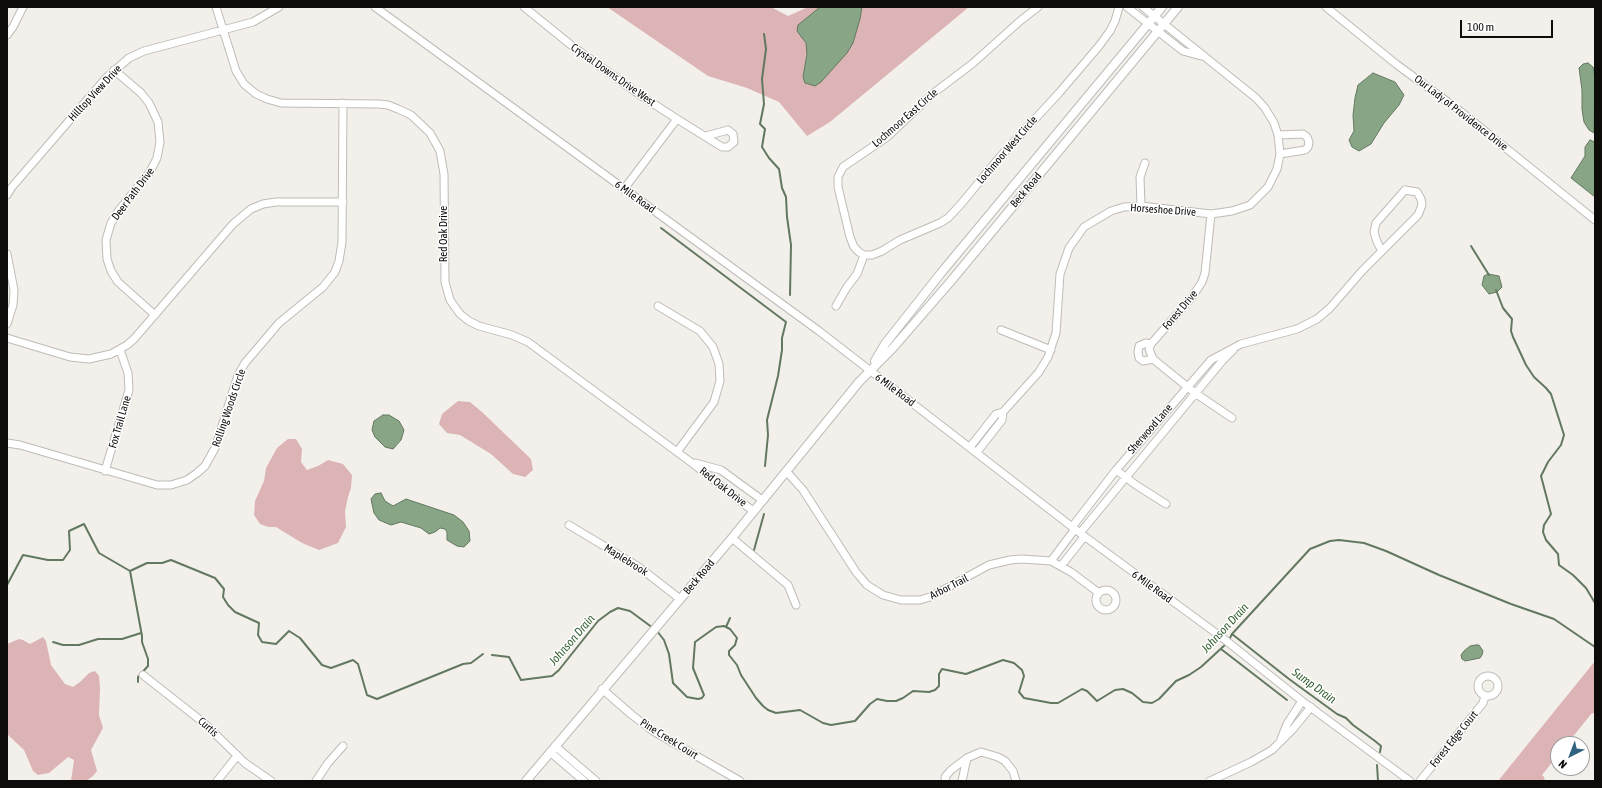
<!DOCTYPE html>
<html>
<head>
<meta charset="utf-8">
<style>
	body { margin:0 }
	#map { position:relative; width:1602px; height:788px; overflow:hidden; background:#f3f0eb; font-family:"Asap Condensed",sans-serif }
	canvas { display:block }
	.frame { position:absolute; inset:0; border:8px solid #0d0c0a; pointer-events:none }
	.north { position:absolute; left:1550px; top:736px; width:40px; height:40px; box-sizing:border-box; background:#fff; border:1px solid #9e9e9d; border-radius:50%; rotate:222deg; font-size:11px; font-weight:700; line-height:16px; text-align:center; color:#0d0c0a }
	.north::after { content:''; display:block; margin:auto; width:14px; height:18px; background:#316280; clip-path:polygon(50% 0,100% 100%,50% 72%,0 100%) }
	.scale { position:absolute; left:1460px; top:20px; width:93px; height:18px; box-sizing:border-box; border:2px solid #0d0c0a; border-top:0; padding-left:5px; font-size:12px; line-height:14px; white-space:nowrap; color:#0d0c0a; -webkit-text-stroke:3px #fff; paint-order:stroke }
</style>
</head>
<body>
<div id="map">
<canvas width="1602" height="788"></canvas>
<div class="frame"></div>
<div class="north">N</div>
<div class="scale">100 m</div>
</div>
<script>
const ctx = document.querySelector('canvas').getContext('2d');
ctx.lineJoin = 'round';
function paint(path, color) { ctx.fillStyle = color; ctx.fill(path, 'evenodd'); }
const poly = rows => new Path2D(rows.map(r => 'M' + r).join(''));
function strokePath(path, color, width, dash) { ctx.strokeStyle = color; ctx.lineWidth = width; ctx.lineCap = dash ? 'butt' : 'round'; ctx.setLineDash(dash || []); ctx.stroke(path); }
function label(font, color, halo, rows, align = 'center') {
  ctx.font = font + ' "Asap Condensed",sans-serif'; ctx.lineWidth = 3; ctx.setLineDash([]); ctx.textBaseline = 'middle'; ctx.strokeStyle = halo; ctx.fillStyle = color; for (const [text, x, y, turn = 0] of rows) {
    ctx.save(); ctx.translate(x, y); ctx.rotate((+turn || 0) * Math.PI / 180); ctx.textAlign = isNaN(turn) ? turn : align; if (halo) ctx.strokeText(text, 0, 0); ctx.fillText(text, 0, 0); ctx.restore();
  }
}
paint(poly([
	[607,7,771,7,788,16,808,7,969,7,830,122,807,136,779,102,747,88,708,76],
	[458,401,470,402,482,412,531,459,533,470,525,477,513,474,491,454,460,435,447,433,439,424,442,414],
	[288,439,296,439,302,449,301,462,307,470,318,466,328,460,343,464,352,475,351,488,348,497,345,511,346,527,338,543,319,550,302,543,276,527,268,527,260,524,254,515,255,501,264,481,266,468,277,448],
	[43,637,46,641,51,665,65,684,73,687,80,682,89,673,95,671,99,676,100,688,99,715,103,728,91,750,97,771,93,776,86,781,71,781,74,760,68,757,49,773,38,775,33,771,24,750,7,734,7,644,19,639,23,640,30,644],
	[1595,661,1595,714,1592,713,1567,744,1558,744,1558,755,1542,775,1544,777,1545,781,1498,781]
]), '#ddb4b6');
const water = poly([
	[820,7,862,7,860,19,853,43,847,53,821,82,815,86,805,83,803,77,807,54,806,43,797,31,798,25,820,7],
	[1588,63,1593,67,1595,77,1594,133,1589,130,1584,122,1582,109,1582,90,1579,68,1583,64,1588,63],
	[1373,73,1395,82,1404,95,1399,105,1384,123,1371,144,1359,151,1352,147,1349,140,1354,131,1353,115,1355,98,1358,85,1373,73],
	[1590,140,1595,142,1595,197,1571,178,1585,156,1585,147,1590,140],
	[1488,274,1499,276,1502,287,1497,292,1489,294,1482,285,1484,276,1488,274],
	[383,415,389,415,399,421,404,430,401,440,393,449,385,447,375,437,372,430,374,421,383,415],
	[381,493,385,501,393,506,406,499,454,515,463,522,469,531,470,541,464,547,457,546,447,540,447,532,445,529,440,528,435,532,429,534,421,528,401,522,391,525,379,520,374,513,371,499,375,494,381,493],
	[1476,645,1479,645,1483,651,1482,655,1480,658,1465,661,1462,659,1461,655,1464,651,1470,646,1476,645]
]);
paint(water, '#88a685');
strokePath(water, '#637860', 1);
strokePath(poly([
	[764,34,766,49,762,79,764,104,760,124,765,129,762,147,769,158,779,169,782,188,786,197,787,217,791,245,790,295],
	[661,228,786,322,782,338,782,350,778,376,767,420,768,435,765,466],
	[1471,246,1489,275],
	[1496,290,1503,308,1512,319,1511,331,1513,337,1526,365,1534,377,1546,388,1551,394,1564,435,1561,445,1548,462,1541,476,1551,514,1544,525,1543,532,1546,540,1558,554,1559,565,1573,575,1586,588,1595,603],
	[754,550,764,514],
	[130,571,147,563,162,563,171,560,215,578,224,589,223,597,228,605,235,612,259,623,258,635,262,642,276,644,289,631,300,638,322,665,331,668,353,660,358,664,367,695,377,699,463,664,471,663,483,654],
	[130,571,142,636,142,642,148,659,148,666,138,677,138,682],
	[7,585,23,555,48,560,63,560,70,550,69,531,84,524,99,553,130,571],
	[726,627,730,618],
	[657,631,664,640,669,654,673,683,687,697,698,699,702,698,704,695,693,668,695,642,716,627,724,626,730,629,737,638,735,645,729,651,729,655,737,665,741,675,756,698,763,706,768,710,776,713,800,710,823,723,831,725,855,721,870,704,877,699,887,701,896,701,903,698,913,691,929,692,935,690,939,686,939,674,942,669,966,674,1003,660,1014,663,1022,670,1024,676,1019,692,1024,698,1051,703,1058,703,1082,689,1087,691,1097,701,1115,690,1123,689,1132,693,1143,702,1152,703,1159,699,1176,681,1189,675,1201,667,1226,644],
	[1232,634,1289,679,1337,714,1346,718,1353,725,1375,741,1381,746,1380,752],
	[1229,640,1232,634,1310,549,1330,541,1339,540,1364,543,1386,551,1439,575,1511,604,1554,619,1595,647],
	[53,642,63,645,79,645,98,639,122,639,141,633],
	[1221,649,1287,700],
	[492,655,509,657,521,680,552,676,559,670,598,621,610,612,618,608,630,611,653,628],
	[1377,765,1378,781]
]), '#637860', 2);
const minor = poly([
	[216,7,236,71,244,84,256,94,267,99,281,103,379,104,388,105,398,109,411,115,430,133,440,151,444,174,445,282,450,300,460,314,469,321,479,326,512,335,528,342,692,463,753,511],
	[375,7,819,331,1080,533,1224,639,1302,701,1410,781],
	[524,7,576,49,643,97,677,119,722,147,728,147,734,142,733,134,728,130,706,136],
	[1038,7,1020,21,972,64,935,92,887,137,843,167,838,177,838,187,850,237,854,247,859,252,864,255,872,255,882,251,900,240,940,223,948,218,961,204,998,159,1059,93,1099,46,1110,31,1115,21,1119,7],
	[1127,7,1183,51,1201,56],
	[1326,7,1396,64,1460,111,1595,220],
	[7,35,13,27,23,7],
	[114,70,141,93,149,103,158,122,160,142,157,158,150,172,119,210,111,223,106,240,107,259,111,271,118,282,155,315],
	[1278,135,1303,134,1307,137,1309,142,1308,147,1305,150,1280,154],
	[624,189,677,119],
	[1405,190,1417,192,1421,199,1422,205,1418,215,1382,251,1377,242,1374,232,1376,223,1405,190],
	[7,195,12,187,106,78,129,58,144,51,253,22,279,7],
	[1141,206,1140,177,1145,163],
	[1211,214,1205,273,1202,282,1192,297,1151,344,1149,349,1153,359,1195,393,1232,418],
	[7,254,14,290,13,305,7,324],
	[658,306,700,331,713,347,719,364,720,381,714,402,677,452],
	[836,306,847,287,857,274,864,255],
	[1001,330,1051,350],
	[7,338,70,357,89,359,111,354,127,345,134,339,233,224,251,209,263,204,276,202,343,202],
	[1151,344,1146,343,1139,346,1138,352,1139,358,1143,361,1153,359],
	[7,443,20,445,157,485,171,485,187,480,197,473,205,466,215,448,238,375,245,363,279,323,323,287,335,272,339,261,342,242,343,103],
	[970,447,996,414,1003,412,1039,372,1048,357,1056,333,1060,274,1069,248,1084,227,1111,211,1124,207,1141,206,1211,214,1232,211,1250,205,1268,187,1277,169,1280,154,1278,135,1274,123,1265,108,1256,98,1143,7],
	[977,452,1002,420,1003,412],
	[695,463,721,470,762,500],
	[1116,470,1136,485,1166,504],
	[105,471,129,390,128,373,120,350],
	[786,471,803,490,856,572,867,585,883,595,901,600,920,600,930,597,989,565,1010,560,1022,559,1051,561,1071,572,1099,593],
	[569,525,639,567,680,599],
	[1072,527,1116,470,1211,360,1241,344,1297,329,1317,319,1330,308,1362,271,1382,251],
	[1080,533,1223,360,1233,350],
	[732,538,788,585,796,605],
	[1051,561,1075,529],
	[1061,566,1084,537],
	'1096 600a10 10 0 1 1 20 0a10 10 0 1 1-20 0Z',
	[143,675,204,723,245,763,271,781],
	'1478 686a10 10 0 1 1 20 0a10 10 0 1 1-20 0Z',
	[602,689,632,715,653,731,740,781],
	[1281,739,1287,724,1302,701],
	[555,746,596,781],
	[550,752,584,781],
	[217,781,237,756],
	[316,781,328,763,343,746],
	[946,781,945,777,951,770,967,758,981,752,998,757,1005,761,1013,771,1016,781],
	[962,781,967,758],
	[1210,781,1251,762,1272,750,1293,729,1311,707],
	[1420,781,1483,703,1485,696]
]);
const major = poly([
	[875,361,885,344,941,273,1162,7],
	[526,781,732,538,859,382,892,349,951,281,1178,7]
]);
strokePath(minor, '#bfbcb7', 9);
strokePath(major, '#bfbcb7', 10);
strokePath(minor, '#fff', 7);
strokePath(major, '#fff', 8);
label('11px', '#0d0c0a', '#fff', [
	["Crystal Downs Drive West",613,75,35],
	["Hilltop View Drive",95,93,-47],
	["Our Lady of Providence Drive",1461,113,38],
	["Lochmoor East Circle",905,118,-41],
	["Lochmoor West Circle",1007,150,-49],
	["Beck Road",1026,190,-50],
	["Deer Path Drive",133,194,-53],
	["6 Mile Road",635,197,36],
	["Horseshoe Drive",1163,210,4],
	["Red Oak Drive",444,234,-90],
	["Forest Drive",1180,310,-50],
	["6 Mile Road",895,390,37],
	["Rolling Woods Circle",229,408,-71],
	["Fox Trail Lane",120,422,-74],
	["Sherwood Lane",1150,429,-49],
	["Red Oak Drive",723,487,38],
	["Maplebrook",626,560,32],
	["Beck Road",699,577,-50],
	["Arbor Trail",949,587,-27],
	["6 Mile Road",1152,587,36],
	["Curtis",208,727,42],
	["Pine Creek Court",669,739,32],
	["Forest Edge Court",1454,739,-51]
]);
label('italic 12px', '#386335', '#fff', [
	["Johnson Drain",1225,628,-47],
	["Johnson Drain",572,640,-49],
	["Sump Drain",1314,686,36]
]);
</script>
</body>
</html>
